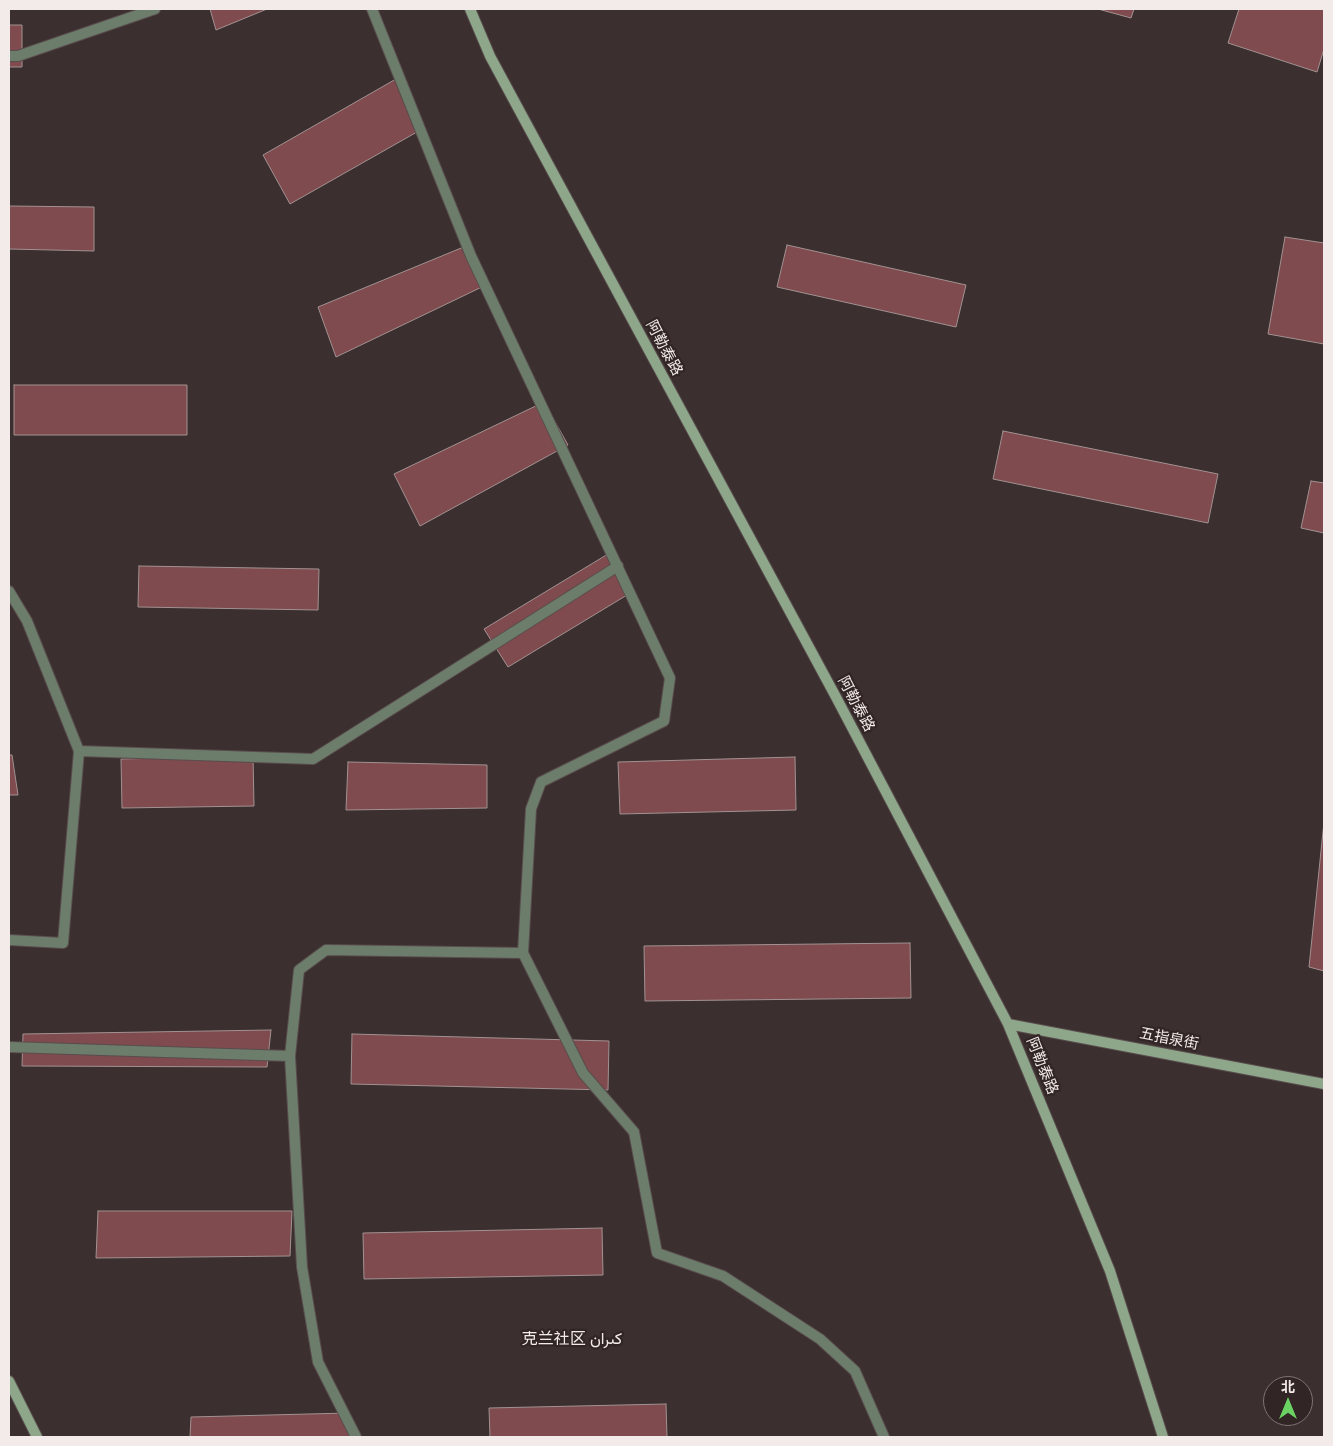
<!DOCTYPE html>
<html>
<head>
<meta charset="utf-8">
<style>
	body { margin:0 }
	#map { position:relative; width:1333px; height:1446px; overflow:hidden; background:#3c2f2f; font-family:Montserrat,"Noto Sans SC",sans-serif }
	canvas { display:block }
	.frame { position:absolute; inset:0; border:10px solid #f3eaea; pointer-events:none }
	.north { position:absolute; left:1263px; top:1376px; width:50px; height:50px; box-sizing:border-box; background:#322525; border:1px solid #7f7474; border-radius:50%; rotate:0deg; font-size:14px; font-weight:700; line-height:20px; text-align:center; color:#f3eaea }
	.north::after { content:''; display:block; margin:auto; width:18px; height:22px; background:#6bd363; clip-path:polygon(50% 0,100% 100%,50% 72%,0 100%) }
</style>
</head>
<body>
<div id="map">
<canvas width="1333" height="1446"></canvas>
<div class="frame"></div>
<div class="north">北</div>
</div>
<script>
const ctx = document.querySelector('canvas').getContext('2d');
ctx.lineJoin = 'round';
function paint(path, color) { ctx.fillStyle = color; ctx.fill(path, 'evenodd'); }
const poly = rows => new Path2D(rows.map(r => 'M' + r).join(''));
function strokePath(path, color, width, dash) { ctx.strokeStyle = color; ctx.lineWidth = width; ctx.lineCap = dash ? 'butt' : 'round'; ctx.setLineDash(dash || []); ctx.stroke(path); }
function label(font, color, halo, rows, align = 'center') {
  ctx.font = font + ' Montserrat,Vazirmatn,"Noto Sans SC",sans-serif'; ctx.lineWidth = 4.5; ctx.setLineDash([]); ctx.textBaseline = 'middle'; ctx.strokeStyle = halo; ctx.fillStyle = color; for (const [text, x, y, turn = 0] of rows) {
    ctx.save(); ctx.translate(x, y); ctx.rotate((+turn || 0) * Math.PI / 180); ctx.textAlign = isNaN(turn) ? turn : align; if (halo) ctx.strokeText(text, 0, 0); ctx.fillText(text, 0, 0); ctx.restore();
  }
}
const building = poly([
	[210,9,267,9,216,30,210,9],
	[1098,9,1134,9,1131,18,1098,9],
	[1239,9,1324,9,1324,49,1317,72,1228,43,1239,9],
	[9,25,22,25,22,67,9,67,9,25],
	[396,79,424,128,290,204,263,155,396,79],
	[9,206,94,207,94,251,9,249,9,206],
	[1285,237,1324,243,1324,344,1268,334,1285,237],
	[787,245,966,285,956,327,777,287,787,245],
	[466,246,486,285,336,357,318,307,466,246],
	[14,385,187,385,187,435,14,435,14,385],
	[544,402,568,445,420,526,394,474,544,402],
	[1003,431,1218,474,1208,523,993,479,1003,431],
	[1311,481,1324,483,1324,533,1301,528,1311,481],
	[608,554,632,592,508,667,484,629,608,554],
	[139,566,319,569,318,610,138,607,139,566],
	[9,755,12,755,18,795,9,795,9,755],
	[253,756,254,806,122,808,121,759,253,756],
	[795,757,796,810,620,814,618,762,795,757],
	[348,762,487,765,487,808,346,810,348,762],
	[1324,822,1324,971,1309,967,1324,822],
	[910,943,911,998,645,1001,644,946,910,943],
	[271,1030,267,1067,22,1066,23,1034,271,1030],
	[352,1034,609,1041,608,1090,351,1084,352,1034],
	[98,1211,292,1211,290,1256,96,1258,98,1211],
	[602,1228,603,1275,364,1279,363,1233,602,1228],
	[666,1404,667,1437,490,1437,489,1408,666,1404],
	[348,1413,349,1437,190,1437,191,1417,348,1413]
]);
paint(building, '#7f4b4e');
strokePath(building, '#a29292', 1);
const street = poly([
	[372,9,471,256,670,678,664,721,541,782,531,809,523,953],
	[9,56,18,56,155,9],
	[9,591,27,621,79,751,63,943,9,940],
	[79,751,313,759,618,566],
	[9,1047,290,1056,302,1267,318,1362,356,1437],
	[290,1056,299,970,326,950,523,953,583,1073,634,1132,657,1253,723,1276,820,1339,855,1371,884,1437]
]);
const secondary = poly([
	[470,9,490,56,836,697,1008,1024,1110,1271,1163,1437],
	[1008,1024,1324,1084],
	[9,1381,37,1437]
]);
strokePath(street, '#594d4d', 12);
strokePath(secondary, '#594d4d', 12);
strokePath(street, '#6d7d6c', 10);
strokePath(secondary, '#8ea78b', 10);
label('15px', '#f3eaea', '#322525', [
	["阿勒泰路",664,348,62],
	["阿勒泰路",856,704,62],
	["五指泉街",1169,1039,11],
	["阿勒泰路",1042,1066,68]
]);
label('16px', '#f3eaea', '#322525', [
	["克兰社区 كىران",572,1339]
]);
</script>
</body>
</html>
